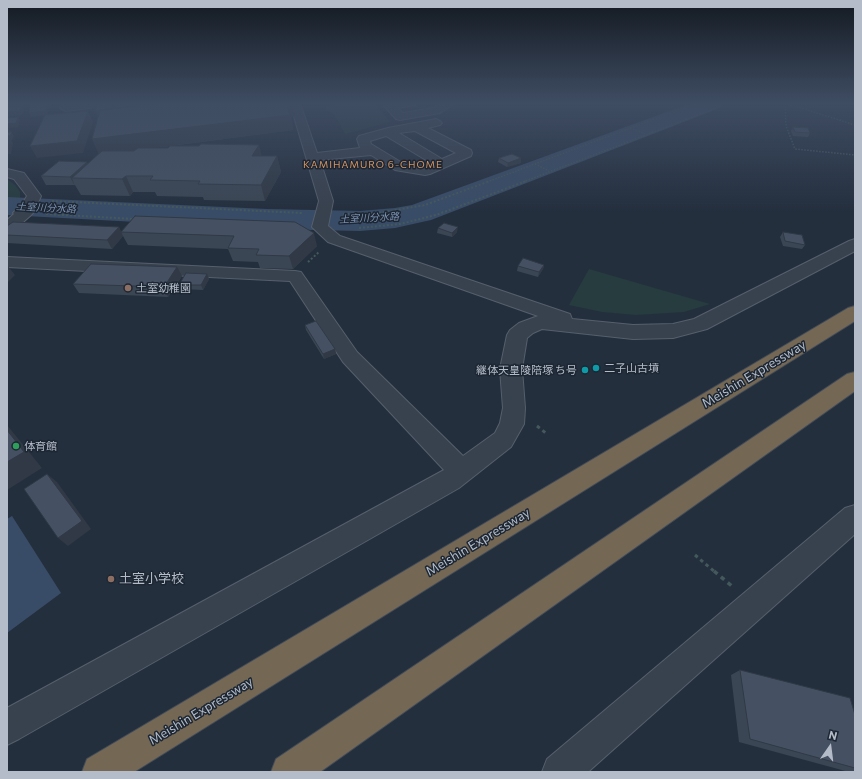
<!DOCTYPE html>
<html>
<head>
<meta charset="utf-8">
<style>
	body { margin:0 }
	#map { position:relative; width:862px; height:779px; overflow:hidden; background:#242f3e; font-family:Commissioner,sans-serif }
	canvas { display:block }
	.frame { position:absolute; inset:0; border:8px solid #b4bcc9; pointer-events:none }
	.north { position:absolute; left:810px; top:727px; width:40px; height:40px; -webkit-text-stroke:3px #1d2633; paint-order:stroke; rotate:14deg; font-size:11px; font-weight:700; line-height:16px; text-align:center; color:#b4bcc9 }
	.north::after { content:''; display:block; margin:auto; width:14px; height:18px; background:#b4bcc9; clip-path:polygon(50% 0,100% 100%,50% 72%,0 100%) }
</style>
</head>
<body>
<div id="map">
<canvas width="862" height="779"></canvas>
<div class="frame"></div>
<div class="north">N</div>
</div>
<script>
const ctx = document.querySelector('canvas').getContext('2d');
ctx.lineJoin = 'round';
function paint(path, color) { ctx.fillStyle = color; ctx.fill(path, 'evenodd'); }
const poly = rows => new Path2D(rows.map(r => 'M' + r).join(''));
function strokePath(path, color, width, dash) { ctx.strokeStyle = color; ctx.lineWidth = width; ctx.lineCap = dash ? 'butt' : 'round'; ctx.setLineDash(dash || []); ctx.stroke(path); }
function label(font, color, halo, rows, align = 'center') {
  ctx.font = font + ' Commissioner,"Noto Sans JP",sans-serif'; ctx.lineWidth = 3; ctx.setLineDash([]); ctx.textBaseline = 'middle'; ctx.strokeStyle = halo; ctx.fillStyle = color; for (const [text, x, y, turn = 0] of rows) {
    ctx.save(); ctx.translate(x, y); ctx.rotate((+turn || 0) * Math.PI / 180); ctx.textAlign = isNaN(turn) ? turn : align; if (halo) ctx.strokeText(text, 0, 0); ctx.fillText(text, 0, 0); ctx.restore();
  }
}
paint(poly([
	[345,103,375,103,390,122,345,134,334,114,323,107],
	[7,179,16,186,20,192,20,199,7,198],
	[589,269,710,304,684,312,636,315,602,312,569,305]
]), '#263c3f');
paint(poly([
	[12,516,61,593,7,633,7,519]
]), '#394c67');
paint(poly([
	[691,103,723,103,720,108,431,220,395,228,360,231,267,229,7,215,7,197,267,209,360,211,395,208,412,205,691,103]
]), '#394c67');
const minor = poly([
	[62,103,72,104,111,103,106,106,66,111,60,108,62,103],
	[290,103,300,103,317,153,360,148,357,139,359,136,388,128,436,119,440,121,442,123,440,125,428,128,471,150,472,153,471,156,430,174,425,175,395,170,371,155,320,160,333,201,328,226,340,236,570,314,572,319,633,325,673,324,694,319,849,241,855,239,855,251,707,329,673,338,633,339,542,329,533,333,527,338,522,369,525,408,524,424,511,447,459,488,19,739,7,745,7,708,444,470,343,362,290,281,7,267,7,257,295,271,301,272,357,352,463,456,495,433,500,423,503,408,500,369,507,335,510,330,519,323,538,316,328,242,312,227,319,201,290,103],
	[415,131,456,153,442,159,399,133,415,131],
	[386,136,431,163,424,167,404,164,371,144,370,141,386,136],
	[389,103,416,103,415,105,398,108,403,113,433,108,442,103,455,103,440,113,400,120,396,119,384,106,389,103],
	[7,169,24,173,41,196,38,203,31,211,33,213,30,216,13,231,7,233,7,220,14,214,13,213,24,201,27,196,14,179,7,177,7,169],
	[855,505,855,534,588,772,542,772,547,759,845,508,855,505]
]);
const highway = poly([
	[855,306,855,321,134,772,82,772,87,759,848,308,855,306],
	[855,372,855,391,320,772,271,772,276,759,847,374,855,372]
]);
strokePath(minor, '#565f6c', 2);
strokePath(highway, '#434c59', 2);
strokePath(poly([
	[785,103,786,126,795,149,855,155],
	[785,103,855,125],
	[630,128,646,134],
	[535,164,549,171],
	[487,182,697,103],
	[523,182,729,103]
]), '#44595c', 1.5, [1.5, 1.5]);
strokePath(poly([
	[52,201,302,213],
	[46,214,134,219],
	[343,214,378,213,425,205,490,181],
	[359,228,400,224,436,215,526,181],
	[308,262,319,252]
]), '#44595c', 2, [2, 2]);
strokePath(poly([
	[537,426,547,434],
	[695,555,715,572]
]), '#44595c', 3, [3.5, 3.5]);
strokePath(poly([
	[714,571,733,587]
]), '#44595c', 3.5, [4.5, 4.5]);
paint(minor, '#38414e');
paint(highway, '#746855');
paint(poly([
	[97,103,108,103,109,104,114,107,295,116,291,117,293,130,171,146,262,156,277,156,281,172,265,201,204,200,203,197,157,196,155,192,133,192,130,196,81,195,75,185,46,185,41,176,88,163,99,154,98,115,97,115],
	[170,146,168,148,152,148],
	[793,127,810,133,808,137,793,136,791,131],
	[499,158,521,158,521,163,507,167,498,162],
	[135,216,317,246,293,269,260,268,258,262,233,261,228,249,128,245,123,236,112,249,7,243,7,226,119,227,121,232],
	[438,228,457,232,452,237,437,233],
	[783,232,805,245,802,249,783,246,780,237],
	[544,265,543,269,538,277,517,271,518,266],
	[207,274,209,279,203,290,182,289,179,285],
	[182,276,168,297,79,293,73,284],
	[305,325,335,349,336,354,324,359,306,330],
	[740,670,855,715,855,772,849,772,739,742,731,675]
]), '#3b4654');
paint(poly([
	[7,103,26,103,25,105,22,106,24,110,22,115,7,117],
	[49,103,51,103,51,108,48,109,48,115,31,117,29,113],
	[69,103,80,103,80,104,70,105],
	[130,103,181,103,97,115,95,111,112,104,114,107],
	[286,103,292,103,295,116,291,117,293,130,99,155,92,139],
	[88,111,93,122,83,153,37,158,30,146],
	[18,117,20,121,18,127,7,128,7,124],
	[9,129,14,136,12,140,11,140,13,143,11,154,7,154,7,136],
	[259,145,263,160,252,156],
	[277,156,281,172,265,201,261,185],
	[521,158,521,163,507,167,508,163],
	[87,162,92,170,72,178,75,186,70,177],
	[126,176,133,192,130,196,122,179],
	[119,227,123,236,112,249,107,240],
	[458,227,457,232,452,237,452,233],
	[314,233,317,246,293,269,289,256],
	[7,265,15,275,7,283],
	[544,265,543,269,538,277,539,272],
	[177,267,182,276,168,297,164,287],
	[207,274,209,279,203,290,201,285],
	[335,349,336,354,324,359,323,354],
	[7,425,42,468,7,490],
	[47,474,57,482,91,529,68,546,58,538]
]), '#303945');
const building = poly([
	[30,103,49,103,49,104,46,105,46,111,29,113,30,103],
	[97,103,108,103,108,104,112,104,112,109,95,111,97,103],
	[115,103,130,103,130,107,113,108,115,103],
	[130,103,150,103,131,105,130,103],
	[164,103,286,103,290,115,92,139,100,110,164,103],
	[22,106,20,111,7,112,7,107,22,106],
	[88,111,77,141,30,146,45,115,88,111],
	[18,117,16,123,7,124,7,118,18,117],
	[793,127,808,128,810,133,795,132,793,127],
	[9,129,8,132,12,132,10,136,8,136,8,135,7,135,7,130,9,129],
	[201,144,259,145,252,156,277,156,261,185,198,184,200,181,150,180,153,176,126,176,122,179,72,178,102,151,134,151,138,148,168,148,170,146,199,146,201,144],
	[512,154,521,158,508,163,499,158,512,154],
	[59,161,87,162,70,177,41,176,59,161],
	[135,216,295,222,314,233,289,256,256,255,259,249,228,248,234,236,121,232,135,216],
	[13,222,119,227,107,240,7,235,7,226,13,222],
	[444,223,458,227,452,233,438,228,444,223],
	[783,232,802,235,805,245,785,241,783,232],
	[523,258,544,265,539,272,518,266,523,258],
	[91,264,177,267,164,287,73,284,91,264],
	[186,273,207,274,201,285,179,285,186,273],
	[316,321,335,349,323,354,305,325,316,321],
	[7,430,24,452,7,462,7,430],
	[47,474,82,521,58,538,24,489,47,474],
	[740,670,850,698,855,715,855,768,750,739,740,670]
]);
paint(building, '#455162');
strokePath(building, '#303945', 1);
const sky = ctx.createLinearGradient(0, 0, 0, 212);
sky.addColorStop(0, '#141a22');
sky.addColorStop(0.49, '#3f4d63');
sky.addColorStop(1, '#3f4d6300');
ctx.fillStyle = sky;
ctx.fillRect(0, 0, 862, 212);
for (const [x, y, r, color] of [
	[128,288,4,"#8d6e63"],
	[596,368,4,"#0f9aa8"],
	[585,370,4,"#0f9aa8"],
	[16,446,4,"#2e9e5b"],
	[111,579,4,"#8d6e63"]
]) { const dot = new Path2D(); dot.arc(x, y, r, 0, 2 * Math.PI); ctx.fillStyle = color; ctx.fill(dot); strokePath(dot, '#1d2633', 1.5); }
ctx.letterSpacing = '1px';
label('10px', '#d59563', '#1d2633', [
	["KAMIHAMURO 6-CHOME",373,165]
]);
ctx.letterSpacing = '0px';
label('italic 10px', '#7c92b1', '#1d2633', [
	["土室川分水路",46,208,3],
	["土室川分水路",369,218,-3]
]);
label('11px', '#b4bcc9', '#1d2633', [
	["土室幼稚園",136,288],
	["二子山古墳",604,368],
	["継体天皇陵陪塚 ち号",577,370,"right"],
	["体育館",24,446]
], 'left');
label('13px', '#b4bcc9', '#1d2633', [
	["Meishin Expressway",754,374,-31],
	["Meishin Expressway",478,542,-31],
	["Meishin Expressway",201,711,-31]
]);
label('13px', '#b4bcc9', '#1d2633', [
	["土室小学校",119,579]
], 'left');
</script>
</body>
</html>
